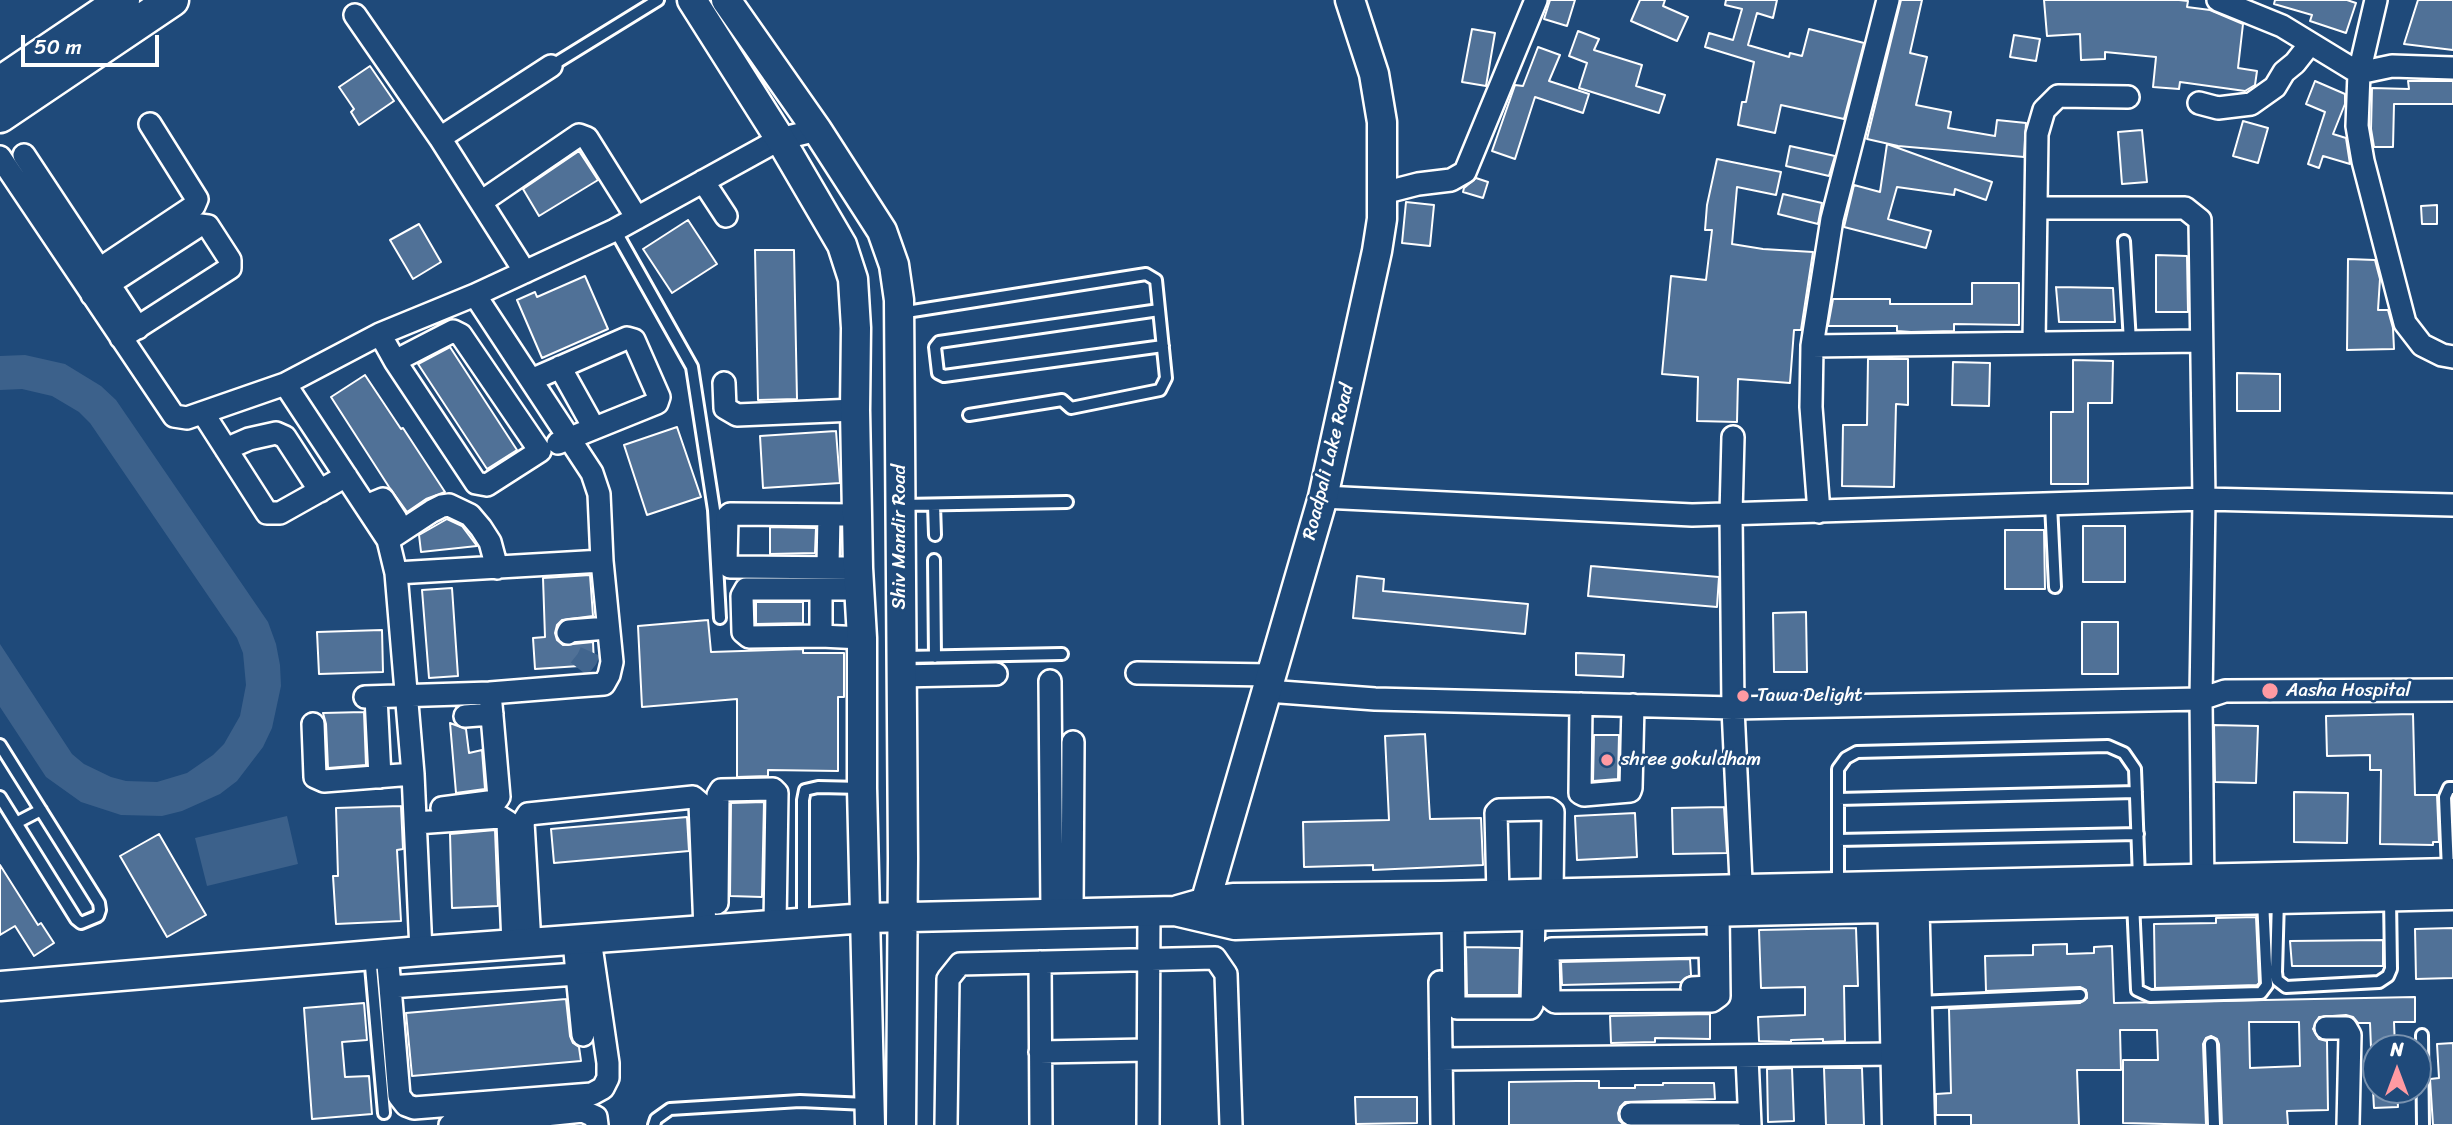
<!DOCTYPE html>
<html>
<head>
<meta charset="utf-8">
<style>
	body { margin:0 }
	#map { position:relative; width:2453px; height:1125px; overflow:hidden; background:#1f4a7a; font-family:Sriracha,sans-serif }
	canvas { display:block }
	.north { position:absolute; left:2362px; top:1034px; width:70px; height:70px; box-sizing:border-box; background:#1f4a7a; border:2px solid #7992af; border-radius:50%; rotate:0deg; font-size:19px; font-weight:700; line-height:28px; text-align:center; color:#fff }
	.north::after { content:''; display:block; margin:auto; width:24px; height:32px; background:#ff9aa2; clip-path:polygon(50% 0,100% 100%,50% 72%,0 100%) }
	.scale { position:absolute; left:21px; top:35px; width:138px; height:32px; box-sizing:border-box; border:4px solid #fff; border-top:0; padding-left:9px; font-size:21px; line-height:24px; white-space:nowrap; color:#fff; -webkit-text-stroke:5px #1f4a7a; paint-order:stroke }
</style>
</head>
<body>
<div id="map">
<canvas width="2453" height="1125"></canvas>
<div class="north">N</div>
<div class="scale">50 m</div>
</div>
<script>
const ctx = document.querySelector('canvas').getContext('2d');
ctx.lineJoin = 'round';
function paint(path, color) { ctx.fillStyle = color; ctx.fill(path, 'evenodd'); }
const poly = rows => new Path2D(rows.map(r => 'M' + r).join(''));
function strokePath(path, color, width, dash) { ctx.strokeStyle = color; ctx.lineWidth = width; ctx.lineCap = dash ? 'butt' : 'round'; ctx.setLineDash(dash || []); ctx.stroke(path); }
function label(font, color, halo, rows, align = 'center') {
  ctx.font = font + ' Sriracha,sans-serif'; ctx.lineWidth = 5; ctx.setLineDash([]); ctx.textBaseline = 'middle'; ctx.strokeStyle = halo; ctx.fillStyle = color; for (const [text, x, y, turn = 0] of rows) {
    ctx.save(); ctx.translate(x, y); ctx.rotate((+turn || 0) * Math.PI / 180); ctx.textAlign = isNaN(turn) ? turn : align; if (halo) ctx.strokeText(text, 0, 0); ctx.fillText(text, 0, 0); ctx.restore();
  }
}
paint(poly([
	[25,355,65,364,101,386,116,400,268,622,276,644,280,665,281,686,272,728,263,747,237,781,220,794,182,811,162,816,121,815,81,802,46,777,0,707,0,644,72,754,84,764,111,777,126,781,157,782,187,773,213,755,224,744,240,716,246,685,243,653,237,638,90,423,79,412,52,396,22,389,0,390,0,356],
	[287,816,298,864,207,886,195,838]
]), '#3c618b');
const building = poly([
	[1550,0,1575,0,1567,26,1544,19,1550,0],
	[1640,0,1665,0,1663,6,1688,17,1677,41,1631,21,1640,0],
	[1726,0,1777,0,1773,18,1757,13,1748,45,1789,57,1790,53,1802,56,1809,29,1864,43,1844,119,1781,105,1775,133,1738,125,1742,102,1746,102,1754,62,1705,47,1709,33,1733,40,1742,9,1725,5,1726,0],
	[1901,0,1922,0,1910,53,1927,57,1916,105,1951,112,1948,128,1995,136,1997,120,2026,123,2024,157,1898,146,1867,139,1901,0],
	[2044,0,2179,0,2188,1,2187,7,2210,10,2243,24,2238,68,2257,71,2255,85,2245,91,2180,82,2179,89,2153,87,2156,57,2105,52,2105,59,2081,60,2080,34,2047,36,2044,0],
	[2275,0,2347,0,2356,3,2346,33,2310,21,2312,15,2274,4,2275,0],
	[2418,0,2453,0,2453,50,2404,44,2418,0],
	[1472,29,1495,33,1486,86,1462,82,1472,29],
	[1578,31,1599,39,1594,50,1642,65,1636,86,1665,95,1659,113,1579,88,1587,63,1569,56,1578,31],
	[2014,35,2040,39,2036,61,2010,57,2014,35],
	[1538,47,1560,55,1549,81,1589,94,1583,113,1535,97,1515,159,1492,151,1515,85,1523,86,1538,47],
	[370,66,394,101,359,125,351,112,354,109,339,87,370,66],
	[2315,81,2345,94,2345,104,2333,134,2346,138,2350,164,2323,156,2319,168,2308,164,2325,112,2306,104,2315,81],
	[2408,81,2453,81,2453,104,2394,104,2393,147,2374,147,2371,129,2372,88,2409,89,2408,81],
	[2243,121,2268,128,2258,163,2233,156,2243,121],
	[2142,130,2147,182,2122,184,2118,132,2142,130],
	[1887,144,1992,182,1986,200,1955,189,1954,195,1897,187,1888,219,1931,231,1926,248,1844,227,1854,185,1880,192,1887,144],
	[1790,146,1835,156,1829,176,1786,166,1790,146],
	[579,151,598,180,539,216,523,189,579,151],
	[1717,159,1781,172,1776,195,1737,187,1732,244,1763,249,1813,252,1801,330,1794,330,1790,383,1738,379,1737,422,1697,421,1698,377,1662,374,1671,276,1706,280,1712,230,1705,230,1707,205,1717,159],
	[1476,178,1488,182,1483,198,1463,192,1464,188,1476,178],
	[1783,194,1822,203,1818,224,1778,214,1783,194],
	[1406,202,1434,205,1430,246,1402,243,1406,202],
	[2437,205,2437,224,2422,224,2421,206,2437,205],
	[688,220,717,264,672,293,643,249,688,220],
	[419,224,441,262,413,279,390,240,419,224],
	[755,250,794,250,797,399,758,400,755,250],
	[2156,255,2187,256,2188,312,2156,312,2156,255],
	[2348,259,2375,260,2380,279,2378,310,2388,310,2393,328,2394,349,2347,350,2348,259],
	[585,276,608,329,542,358,517,300,535,292,537,297,585,276],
	[1972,283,2019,283,2019,325,1954,324,1954,331,1911,332,1897,331,1897,326,1828,326,1833,299,1890,299,1890,304,1972,304,1972,283],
	[2056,287,2113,288,2115,322,2059,322,2056,287],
	[450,347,517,450,487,469,418,364,450,347],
	[1868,359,1908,359,1908,405,1896,404,1894,487,1842,486,1843,425,1867,425,1868,359],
	[2073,360,2113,361,2112,403,2088,403,2088,484,2051,484,2051,412,2073,412,2073,360],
	[1953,362,1990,363,1989,406,1952,405,1953,362],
	[2237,373,2280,374,2280,411,2237,411,2237,373],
	[365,375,401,429,403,428,445,492,426,499,407,512,389,487,331,397,365,375],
	[677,427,701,497,647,515,624,445,677,427],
	[836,431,840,483,763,488,760,436,836,431],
	[447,519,462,526,477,546,421,552,419,535,447,519],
	[2083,526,2125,526,2125,582,2083,582,2083,526],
	[770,527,816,528,815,553,770,554,770,527],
	[2005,530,2044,530,2045,589,2005,589,2005,530],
	[1591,566,1719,577,1717,607,1588,596,1591,566],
	[590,575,593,616,562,620,557,625,555,633,557,640,563,645,593,642,594,665,535,669,533,638,545,637,543,578,590,575],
	[1357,576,1384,579,1383,591,1528,604,1525,634,1353,618,1357,576],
	[452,588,458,676,429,678,422,590,452,588],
	[756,602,803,602,803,623,756,624,756,602],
	[1806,612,1807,672,1774,672,1773,613,1806,612],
	[708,620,711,652,803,649,803,653,844,653,844,697,838,697,838,771,768,770,768,776,737,777,737,699,642,707,638,626,708,620],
	[2082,622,2118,622,2118,674,2082,674,2082,622],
	[382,630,383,672,319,674,317,632,382,630],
	[1576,653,1624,655,1623,677,1576,675,1576,653],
	[364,712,366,765,328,768,326,724,323,713,364,712],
	[2413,714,2415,795,2437,795,2439,842,2433,842,2433,845,2380,844,2381,770,2370,770,2370,755,2327,756,2326,716,2413,714],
	[450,723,466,729,469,753,482,750,485,789,456,793,450,723],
	[2214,725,2258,726,2256,783,2215,782,2214,725],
	[1425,734,1430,819,1481,818,1483,865,1373,870,1373,865,1304,867,1303,822,1389,820,1385,736,1425,734],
	[1594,735,1619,735,1618,779,1593,781,1594,735],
	[2294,792,2348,793,2347,843,2294,842,2294,792],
	[764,802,762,897,730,896,731,803,764,802],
	[401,806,403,849,397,850,401,921,336,924,333,876,338,876,336,808,401,806],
	[1724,807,1727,853,1673,854,1672,808,1724,807],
	[1635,813,1637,857,1577,860,1575,816,1635,813],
	[687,817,689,851,554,863,551,829,687,817],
	[495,830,498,906,452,908,450,834,495,830],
	[159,834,206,915,167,937,120,856,159,834],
	[0,865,38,925,41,923,54,943,34,956,15,926,0,935,0,865],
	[2256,917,2259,983,2257,985,2155,988,2154,924,2216,923,2216,918,2256,917],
	[1856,928,1858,986,1844,986,1845,1041,1823,1042,1823,1039,1791,1040,1791,1042,1759,1041,1758,1017,1805,1015,1805,987,1761,988,1759,930,1856,928],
	[2453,928,2453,978,2416,979,2415,929,2453,928],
	[2383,940,2383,966,2292,966,2290,941,2383,940],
	[2067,944,2067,954,2094,953,2094,947,2112,946,2114,1003,2415,997,2415,1022,2394,1022,2395,1048,2371,1048,2370,1023,2358,1023,2353,1017,2346,1015,2319,1017,2313,1029,2319,1039,2327,1041,2328,1110,2287,1111,2288,1125,2222,1125,2219,1044,2217,1039,2211,1036,2206,1038,2203,1044,2206,1125,2123,1123,2123,1060,2158,1060,2157,1030,2120,1030,2121,1070,2077,1070,2079,1125,1971,1125,1971,1115,1936,1115,1936,1094,1951,1093,1949,1009,2080,1003,2087,998,2086,990,2080,987,1986,991,1985,956,2033,955,2033,945,2067,944],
	[2249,1022,2299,1022,2300,1066,2250,1068,2249,1022],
	[1466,947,1520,948,1519,995,1467,995,1466,947],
	[1690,959,1691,975,1681,982,1562,985,1561,962,1690,959],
	[566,999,570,1036,573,1043,579,1047,581,1061,412,1076,406,1013,566,999],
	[364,1003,367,1040,342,1042,345,1077,369,1076,372,1114,312,1119,304,1008,364,1003],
	[1710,1014,1710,1039,1655,1038,1655,1042,1611,1043,1610,1016,1710,1014],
	[2453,1043,2453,1125,2433,1125,2430,1079,2439,1078,2437,1044,2453,1043],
	[1792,1068,1794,1121,1768,1122,1767,1069,1792,1068],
	[1824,1068,1862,1068,1864,1125,1826,1125,1824,1068],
	[1577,1081,1599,1081,1599,1088,1635,1088,1635,1085,1663,1085,1663,1083,1714,1083,1715,1099,1625,1102,1620,1107,1618,1113,1619,1120,1624,1125,1509,1125,1509,1082,1577,1081],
	[2373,1090,2397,1090,2398,1107,2374,1108,2373,1090],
	[1355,1097,1417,1097,1417,1123,1356,1124,1355,1097]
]);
paint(building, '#507197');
strokePath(building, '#fff', 2);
strokePath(poly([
	[579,669,587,659,591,650,590,634]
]), '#41658e', 21, [21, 10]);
const service = poly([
	[551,66,658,0],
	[615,230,692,367,714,510,720,618],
	[2124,241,2130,342],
	[1159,310,939,342,935,347,938,373,944,376,1163,346],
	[900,313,1146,274,1156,280,1166,378,1160,390,1071,408,1062,400,969,415],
	[2051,504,2055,587],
	[903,505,1067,502],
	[934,505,935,535],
	[934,560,935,657],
	[903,657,1062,654],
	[0,745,99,903,100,910,98,916,81,923,76,919,0,797],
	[1838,799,2136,792],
	[16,823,41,810],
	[1838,840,2138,834],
	[2448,871,2445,797,2449,788,2453,788],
	[1838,884,1838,769,1846,758,1857,752,2108,746,2124,753,2135,769,2139,879],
	[2278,899,2276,972,2277,980,2286,987,2379,982,2388,976,2391,969,2390,897],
	[2133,902,2137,990,2150,996,2261,993,2267,985,2263,900],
	[803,922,803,800,805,790,818,787,862,788],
	[370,955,384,1113],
	[1917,1002,2080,995],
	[2422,1035,2423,1125],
	[2211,1044,2214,1125],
	[654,1125,656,1119,670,1109,800,1101,867,1104]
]);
const minor = poly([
	[2218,0,2282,26,2359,73,2392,66,2453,68],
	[2376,0,2359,73,2357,126,2363,161,2405,323,2422,345,2442,355,2453,357],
	[355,15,440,138,525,272],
	[2199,103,2218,108,2251,104,2275,87,2284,72,2295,63,2310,44],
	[440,138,551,66],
	[24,155,100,270],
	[0,157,174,416,187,418,285,384,380,334,475,295,615,230,780,139,817,130],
	[703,181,726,216],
	[1383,193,1418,184,1451,180,1465,172,1536,0],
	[481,202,579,135,587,138,637,218],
	[2038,208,2185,208,2200,220,2204,499,2201,699,2203,891],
	[83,280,194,206,197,199,150,124],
	[109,284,138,328],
	[92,295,200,225,208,226,230,260,230,268,121,338],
	[380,334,395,361,476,483,487,485,540,451,461,335,453,331,395,361],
	[2034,343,2037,134,2044,110,2058,96,2128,97],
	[1812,346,2201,341],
	[560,367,594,428],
	[531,380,627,338,634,340,659,397,657,403,558,443],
	[724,383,725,408,737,415,855,410],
	[285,384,388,540,396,573,413,774,421,951],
	[203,413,267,513,280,513,346,476],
	[1733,437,1731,514,1733,708,1742,903],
	[226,449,249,439,276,433,285,437,320,491],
	[1323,497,1692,515,2204,499,2453,505],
	[366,506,383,499,396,519,381,529],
	[1819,512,1811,407,1812,346,1832,219,1888,0],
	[857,515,730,514,727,517,726,564,730,567,858,568],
	[388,540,432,511,442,506,449,505,470,515,481,528,490,542,497,568],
	[828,567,829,515],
	[396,573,602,561],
	[821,589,821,636],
	[860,589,746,589,742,596,743,632,749,637,821,636,862,638],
	[568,633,569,631,608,628],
	[1137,673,1272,675],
	[900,676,996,674],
	[1050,681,1052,913],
	[1267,691,1375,699,1733,708,2201,699,2225,691,2453,690],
	[365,697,490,693,577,686,604,684,609,675,612,662,602,561,599,494,592,473,475,295],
	[376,697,380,777],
	[1581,704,1580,793,1584,795,1630,791,1631,788,1633,705],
	[465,716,492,714],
	[313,724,315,777,324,781,413,774],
	[442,808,496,801,499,797,490,693],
	[416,823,500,817,508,822,513,944],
	[1498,895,1496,813,1499,810,1549,809,1553,812,1552,894],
	[717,903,718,795,721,790,773,789,777,793,775,925],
	[1072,913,1073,742],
	[1453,918,1454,1005,1457,1008,1530,1008,1532,1005,1534,916],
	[530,944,523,822,528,814,693,797,700,803,705,930],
	[387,954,390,987,577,974,574,941],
	[1040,962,1041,1125],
	[1440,982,1442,1125],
	[390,987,399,1096,406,1105,414,1108,592,1094,603,1088,608,1078,608,1063,590,939],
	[1692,988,1709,987,1711,983,1710,949,1705,946,1552,949,1548,954,1549,997,1555,1002,1712,1001,1719,996,1718,912],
	[2326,1028,2346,1028,2350,1035,2348,1125],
	[583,1035,577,974,590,973],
	[1040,1052,1148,1050],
	[1747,1057,1750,1125],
	[1441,1059,1896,1054],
	[1631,1114,1749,1114],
	[450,1125,583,1111,596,1117,597,1125],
	[946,1125,948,979,960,964,1215,958,1226,974,1231,1125],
	[1148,1125,1149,910]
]);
const tertiary = poly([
	[692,0,780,139,842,245,853,279,856,328,855,410,858,568,862,638,862,788,870,1125],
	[726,0,817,130,882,231,894,265,899,300,903,858,901,1125],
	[1914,888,1920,1125],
	[1892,890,1897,1125],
	[1178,910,1206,902,1233,898,1440,896,2453,873],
	[1201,917,1323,497,1377,251,1382,219,1382,122,1374,74,1350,0],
	[0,986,421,951,866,918,1175,911,1235,925,1440,918,2453,895]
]);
const secondary = poly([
	[0,83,123,0],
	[0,116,172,0]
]);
strokePath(service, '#fff', 16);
strokePath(minor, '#fff', 26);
strokePath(tertiary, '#fff', 33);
strokePath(secondary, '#fff', 37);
strokePath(service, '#1f4a7a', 10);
strokePath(minor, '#1f4a7a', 21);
strokePath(tertiary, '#1f4a7a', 28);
strokePath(secondary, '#1f4a7a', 32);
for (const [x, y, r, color] of [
	[2270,691,9,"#ff9aa2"],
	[1743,696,7,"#ff9aa2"],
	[1607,760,7,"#ff9aa2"]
]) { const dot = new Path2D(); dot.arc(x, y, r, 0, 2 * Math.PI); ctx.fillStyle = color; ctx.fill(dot); strokePath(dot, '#1f4a7a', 2.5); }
label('19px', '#fff', '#1f4a7a', [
	["Roadpali Lake Road",1329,462,-76],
	["Shiv Mandir Road",900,537,-90]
]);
label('19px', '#fff', '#1f4a7a', [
	["Aasha Hospital",2286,691],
	["Tawa Delight",1757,696],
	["shree gokuldham",1621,760]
], 'left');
</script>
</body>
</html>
